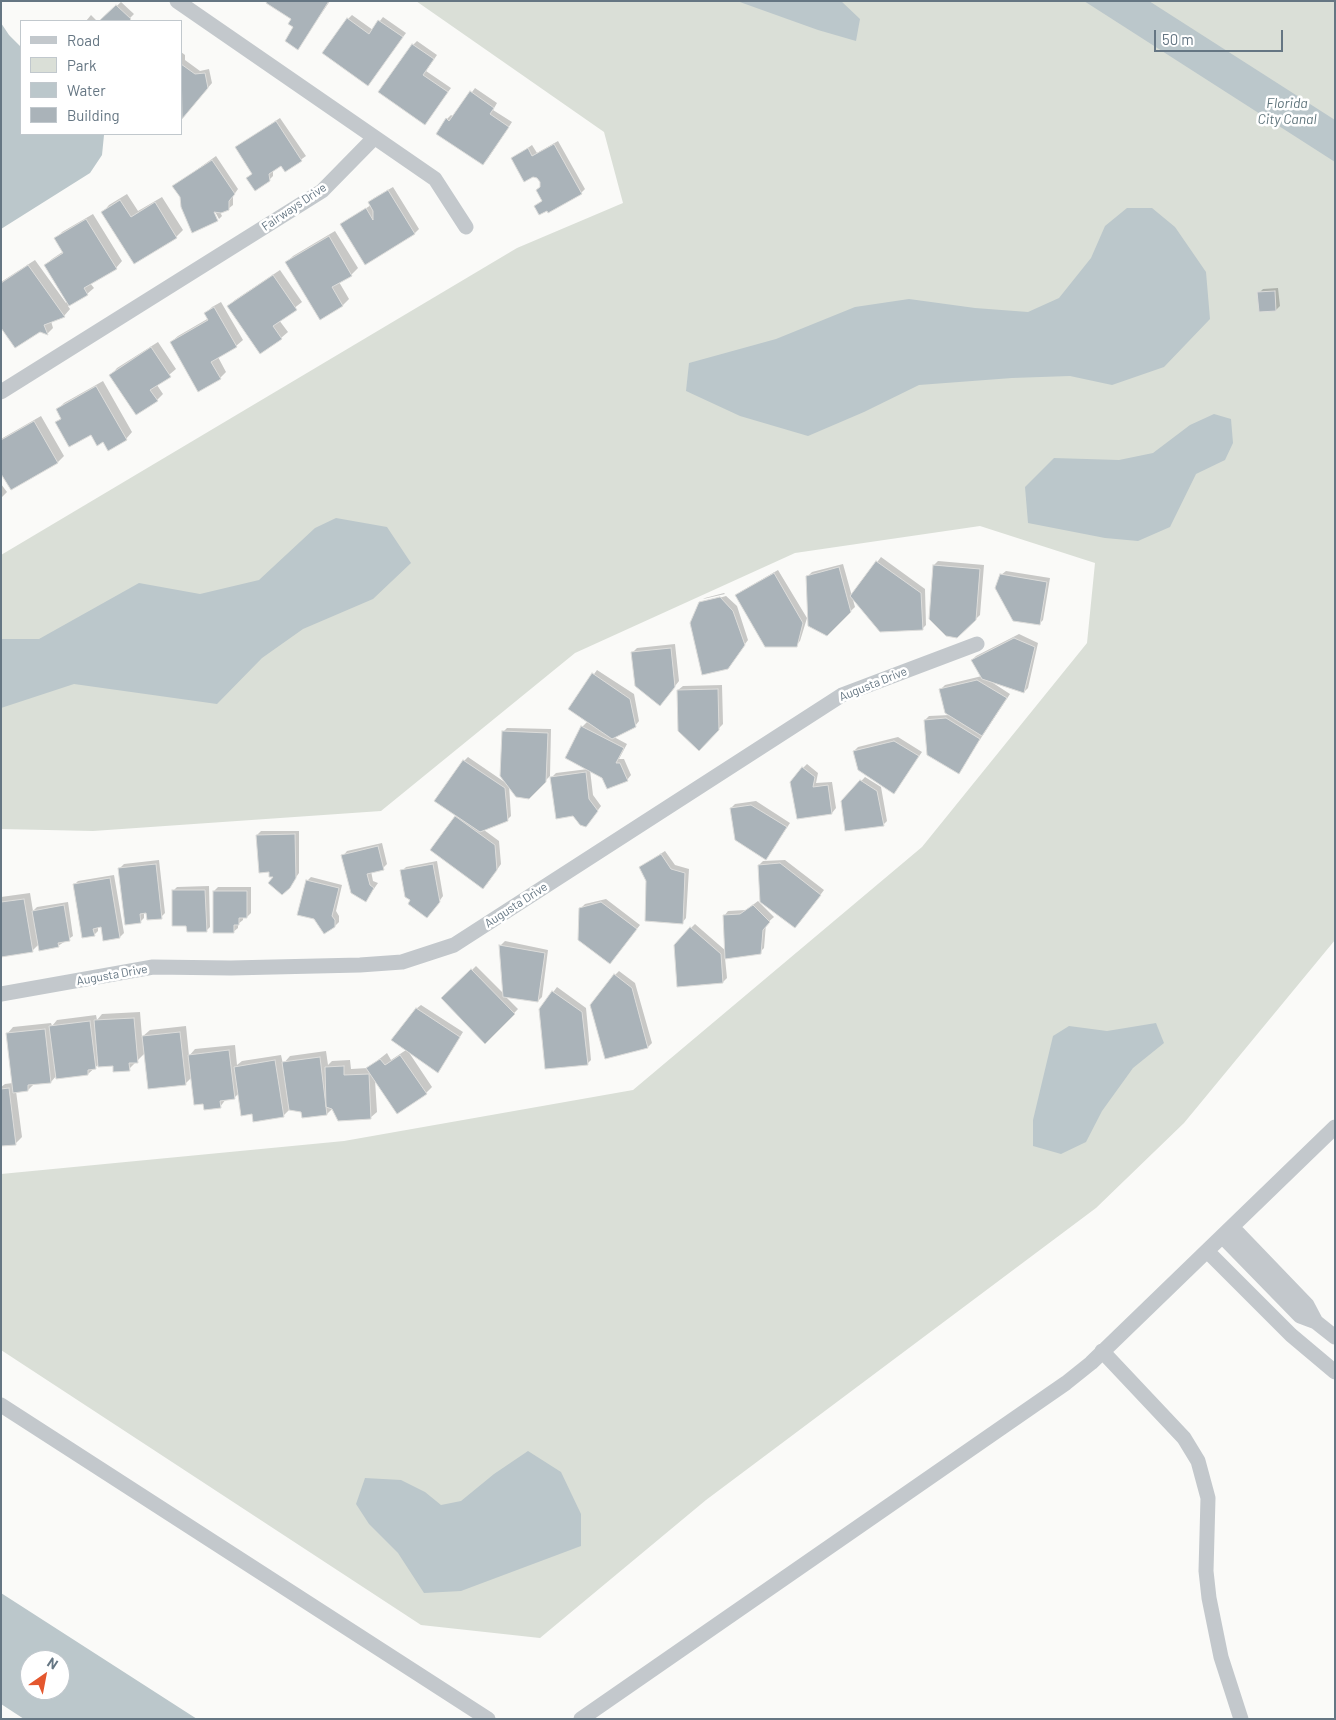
<!DOCTYPE html>
<html>
<head>
<meta charset="utf-8">
<style>
	body { margin:0 }
	#map { position:relative; width:1336px; height:1720px; overflow:hidden; background:#fafaf8; font-family:Barlow,sans-serif }
	canvas { display:block }
	.frame { position:absolute; inset:0; border:2px solid #657683; pointer-events:none }
	.legend { position:absolute; left:20px; top:20px; width:162px; height:115px; box-sizing:border-box; background:#fff; border:1px solid #c1c8cd; margin:0; padding:6px 9px; list-style:none; font-size:15px; color:#657683 }
	.legend li { display:flex; align-items:center; gap:10px; height:25px }
	.legend b { width:25px; border:1px solid #c1c8cd }
	.north { position:absolute; left:20px; top:1650px; width:50px; height:50px; box-sizing:border-box; background:#fff; border:1px solid #c1c8cd; border-radius:50%; rotate:33deg; font-size:14px; font-weight:700; line-height:20px; text-align:center; color:#657683 }
	.north::after { content:''; display:block; margin:auto; width:18px; height:22px; background:#e4572e; clip-path:polygon(50% 0,100% 100%,50% 72%,0 100%) }
	.scale { position:absolute; left:1154px; top:30px; width:129px; height:22px; box-sizing:border-box; border:2px solid #657683; border-top:0; padding-left:6px; font-size:15px; line-height:18px; white-space:nowrap; color:#657683; -webkit-text-stroke:4px #fff; paint-order:stroke }
</style>
</head>
<body>
<div id="map">
<canvas width="1336" height="1720"></canvas>
<div class="frame"></div>
<ul class="legend">
<li><b style="height:6px;background:#c3c8cc"></b>Road</li>
<li><b style="height:14px;background:#dadfd7"></b>Park</li>
<li><b style="height:14px;background:#bbc7cb"></b>Water</li>
<li><b style="height:14px;background:#aab3b9"></b>Building</li>
</ul>
<div class="north">N</div>
<div class="scale">50 m</div>
</div>
<script>
const ctx = document.querySelector('canvas').getContext('2d');
ctx.lineJoin = 'round';
function paint(path, color) { ctx.fillStyle = color; ctx.fill(path, 'evenodd'); }
const poly = rows => new Path2D(rows.map(r => 'M' + r).join(''));
function strokePath(path, color, width, dash) { ctx.strokeStyle = color; ctx.lineWidth = width; ctx.lineCap = dash ? 'butt' : 'round'; ctx.setLineDash(dash || []); ctx.stroke(path); }
function label(font, color, halo, rows, align = 'center') {
  ctx.font = font + ' Barlow,sans-serif'; ctx.lineWidth = 5; ctx.setLineDash([]); ctx.textBaseline = 'middle'; ctx.strokeStyle = halo; ctx.fillStyle = color; for (const [text, x, y, turn = 0] of rows) {
    ctx.save(); ctx.translate(x, y); ctx.rotate((+turn || 0) * Math.PI / 180); ctx.textAlign = isNaN(turn) ? turn : align; if (halo) ctx.strokeText(text, 0, 0); ctx.fillText(text, 0, 0); ctx.restore();
  }
}
paint(poly([
	[416,1,1335,1,1335,940,1184,1123,1096,1208,706,1500,540,1638,421,1625,1,1350,1,1174,344,1141,633,1090,922,847,1087,643,1095,563,980,526,795,553,575,653,381,811,93,831,1,829,1,555,517,248,623,203,604,132]
]), '#dadfd7');
paint(poly([
	[737,1,841,1,860,19,856,41,818,30],
	[1084,1,1149,1,1335,120,1335,162],
	[1,23,9,35,21,47,21,134,103,134,104,135,102,155,90,173,1,229],
	[1127,208,1152,208,1175,227,1206,272,1210,319,1164,367,1112,385,1070,376,1012,378,919,385,864,412,808,436,740,416,686,391,689,363,776,339,855,307,909,299,975,308,1028,312,1059,298,1091,258,1105,226],
	[1214,414,1231,419,1233,443,1225,460,1196,474,1170,527,1138,541,1105,538,1028,523,1025,487,1054,458,1119,460,1153,453,1190,425],
	[336,518,387,527,411,563,373,599,303,629,262,658,217,704,74,684,1,708,1,639,39,639,139,583,200,594,259,580,315,528],
	[1156,1023,1164,1043,1133,1068,1102,1111,1086,1142,1061,1154,1033,1146,1033,1120,1053,1036,1069,1026,1107,1031],
	[528,1451,561,1472,581,1514,581,1546,461,1591,424,1593,398,1553,369,1524,356,1504,365,1478,401,1480,425,1492,441,1505,461,1501,494,1474],
	[1,1593,197,1719,24,1719,1,1704],
	[30,1660,60,1660,60,1690,30,1690]
]), '#bbc7cb');
paint(poly([
	[268,1,330,1,298,48,292,18],
	[121,2,134,14,127,21,101,21],
	[91,15,97,21,86,21],
	[352,15,373,30,383,17,406,33,368,84,348,19],
	[417,41,437,55,426,71,451,88,425,123,413,45],
	[181,52,185,55,185,60,200,71,209,69,212,83,182,118],
	[475,88,497,103,493,110,512,122,487,160,447,119,451,115,454,117],
	[280,118,306,156,285,171,281,165,273,170,273,176,269,180,247,178,253,173,236,147],
	[558,141,585,189,581,193,536,206,543,200,541,181,513,158,532,145,537,153],
	[216,156,238,189,233,196,233,205,228,209,220,212,222,216,219,219,212,206,181,196,174,186],
	[393,187,419,229,415,233,365,263,342,224,371,205,370,202,374,198],
	[127,194,138,211,162,197,183,230,176,237,103,212,109,205],
	[93,214,122,261,116,268,90,283,94,288,87,294,68,306,70,309,64,316,51,321,53,328,47,334,40,331,1,326,1,282,35,260,66,303,67,302,45,265,52,259,64,251,56,239,62,232],
	[335,231,358,268,351,275,339,282,349,299,343,305,320,318,287,262,293,256],
	[280,270,302,302,279,320,288,332,281,338,260,353,229,306,235,300],
	[1278,288,1280,306,1276,310,1259,293,1263,289],
	[221,302,243,340,236,346,218,357,226,372,220,378,171,342,178,336,209,318,206,313,212,307],
	[158,342,176,369,157,385,163,394,157,400,111,375,117,368],
	[103,381,132,432,126,439,103,441,91,433,57,422,62,417,57,410,64,403],
	[41,416,64,456,58,462,11,489,1,472,1,439],
	[1,484,7,492,1,498],
	[881,557,925,589,926,625,922,629,852,596],
	[938,561,984,565,980,615,957,637,934,565],
	[843,564,855,607,827,634,808,576,812,572],
	[778,570,807,618,800,641,796,645,736,596,740,592],
	[1006,571,1050,578,1043,620,1039,624,1001,575],
	[724,593,725,594,703,599,705,598],
	[725,595,737,606,748,640,731,663,701,603,726,596],
	[1019,634,1038,643,1028,688,1024,692,990,681,1010,694,958,773,925,720,929,716,950,715,941,689,945,685,982,676,972,660,976,656],
	[675,644,679,681,664,700,633,652,637,648],
	[597,670,634,694,639,721,635,726,614,737,627,744,619,759,624,759,631,775,627,780,603,777,590,770,593,795,601,806,590,821,552,777,556,773,588,769,566,757,582,727,588,721,569,709],
	[722,685,723,724,699,749,678,690,683,686],
	[507,728,551,729,550,776,528,798,509,785,511,816,507,820,484,830,499,841,501,864,487,884,432,850,457,815,464,761,468,757,506,783,503,732],
	[898,737,922,752,894,792,854,751,858,747],
	[807,764,818,773,816,783,832,782,836,808,832,813,798,817,803,768],
	[865,777,881,787,887,821,883,825,842,802],
	[756,801,790,823,766,859,731,808,735,804],
	[261,831,299,831,299,873,289,887,270,871,257,835],
	[382,843,387,864,383,868,371,871,373,881,378,883,366,900,343,856,347,851],
	[665,851,675,865,689,869,686,918,682,923,648,881,640,867],
	[159,860,165,913,161,917,147,912,144,913,144,918,140,922,120,868,124,864],
	[785,860,824,890,799,923,759,865,763,861],
	[437,861,443,896,431,913,412,900,402,871,406,867],
	[114,875,124,933,120,937,102,926,98,927,98,931,94,935,74,885,78,881],
	[311,877,342,885,336,911,339,916,339,922,335,926,307,881],
	[209,886,210,927,206,931,173,891,177,887],
	[218,887,251,887,251,913,247,917,243,917,243,920,238,924,238,928,233,932,214,891],
	[30,893,33,911,37,907,68,902,73,936,58,946,39,944,32,951,1,956,1,897],
	[606,899,640,925,610,963,580,909,585,904],
	[758,901,774,917,766,924,764,948,760,952,725,958,727,978,723,982,691,928,695,924,726,951,724,916,728,911,746,910],
	[505,941,548,950,542,997,538,1001,505,996,518,1009,485,1043,443,999,476,966,504,994,501,945],
	[619,971,635,983,652,1043,648,1047,615,975],
	[557,987,586,1008,591,1060,587,1064,540,1010],
	[421,1005,463,1032,438,1072,408,1051,432,1087,426,1093,375,1080,377,1112,370,1118,333,1108,327,1114,290,1109,283,1116,253,1112,239,1093,234,1098,226,1099,220,1107,204,1102,192,1077,185,1084,145,1053,129,1069,114,1065,99,1064,88,1074,57,1075,51,1082,35,1083,28,1090,16,1091,22,1137,15,1144,1,1145,1,1087,5,1084,13,1083,7,1034,13,1027,51,1023,52,1026,57,1020,96,1015,97,1020,102,1014,140,1012,142,1037,150,1030,186,1026,189,1056,195,1049,235,1045,237,1065,242,1061,281,1055,283,1064,290,1056,326,1051,328,1065,332,1061,350,1060,351,1069,368,1068,387,1053,391,1060,406,1050,416,1009]
]), '#0003');
const building = poly([
	[267,1,329,1,298,50,285,41,293,27,288,24,291,19,266,3,267,1],
	[116,5,131,19,129,21,99,21,116,5],
	[347,18,369,34,378,20,403,37,368,86,322,53,347,18],
	[412,44,434,59,423,75,448,92,425,125,378,92,412,44],
	[181,59,181,64,195,74,205,73,208,88,182,119,181,59],
	[470,91,494,108,490,114,509,127,483,165,436,134,446,118,449,121,470,91],
	[276,121,302,161,285,172,281,166,269,174,270,181,255,191,246,178,252,174,235,147,276,121],
	[554,144,582,194,548,213,547,211,539,215,534,206,542,201,536,190,540,187,540,182,537,178,533,177,524,182,511,158,528,148,532,156,554,144],
	[212,160,235,194,229,201,229,210,221,213,214,212,218,221,192,233,181,207,180,197,172,186,212,160],
	[388,190,415,234,365,265,340,224,366,208,373,220,373,211,368,202,388,190],
	[120,200,131,217,155,202,177,238,134,264,101,212,120,200],
	[86,219,117,269,84,288,88,295,69,306,44,265,63,253,54,238,86,219],
	[329,236,352,276,332,287,343,306,320,320,285,262,329,236],
	[28,265,65,317,44,325,48,335,40,332,15,348,1,328,1,283,28,265],
	[273,275,297,310,273,326,282,339,260,354,227,306,273,275],
	[1275,291,1276,311,1259,312,1257,292,1275,291],
	[214,307,237,347,211,362,221,379,198,392,170,342,208,320,204,313,214,307],
	[151,347,171,377,150,390,158,401,136,415,109,375,151,347],
	[96,386,127,440,108,451,103,442,97,446,91,435,69,447,55,422,61,419,56,409,96,386],
	[34,421,58,463,11,490,1,474,1,440,34,421],
	[876,561,921,593,923,630,880,632,850,596,876,561],
	[933,565,980,569,976,620,957,638,946,636,929,619,933,565],
	[839,567,851,612,827,636,808,626,806,576,839,567],
	[774,573,803,623,797,647,765,647,735,595,774,573],
	[1000,574,1047,582,1040,625,1013,621,995,588,1000,574],
	[720,597,733,611,745,645,728,669,702,675,690,623,699,602,720,597],
	[1014,638,1035,647,1024,693,982,679,971,660,1014,638],
	[671,648,675,687,660,706,635,686,631,652,671,648],
	[592,673,630,699,636,727,612,739,568,709,592,673],
	[977,680,1007,698,982,736,945,713,939,689,977,680],
	[718,689,719,730,699,751,678,731,677,690,718,689],
	[946,718,980,739,959,774,927,755,924,720,946,718],
	[581,726,624,748,616,763,620,763,628,781,607,789,602,778,565,758,581,726],
	[502,731,548,733,546,782,529,799,516,797,500,776,502,731],
	[894,741,919,756,894,794,858,770,853,751,894,741],
	[463,760,505,788,508,821,480,832,434,801,463,760],
	[802,767,815,777,813,787,828,785,832,814,797,819,790,782,802,767],
	[586,772,589,799,598,811,586,827,580,825,573,816,556,819,550,777,586,772],
	[860,780,877,791,884,826,845,831,841,801,860,780],
	[751,805,787,827,766,860,735,840,730,808,751,805],
	[455,816,495,845,497,870,483,889,430,850,455,816],
	[295,834,296,878,290,888,282,895,268,883,273,877,269,877,269,872,259,873,256,835,295,834],
	[378,846,384,870,367,874,370,885,374,888,366,902,351,893,341,855,378,846],
	[661,854,671,869,685,873,683,924,645,921,646,881,639,867,661,854],
	[780,863,821,895,795,928,760,902,758,865,780,863],
	[156,864,162,919,147,920,146,913,140,914,141,923,125,925,118,868,156,864],
	[433,864,440,902,427,918,408,904,410,900,405,897,400,870,433,864],
	[110,878,120,938,103,941,101,927,93,929,95,936,82,938,73,884,110,878],
	[306,880,339,888,332,916,335,920,335,927,324,934,314,919,297,915,306,880],
	[172,890,205,890,207,932,187,932,186,926,172,926,172,890],
	[213,891,247,891,247,918,239,918,239,925,234,925,234,933,213,933,213,891],
	[24,899,33,952,1,957,1,902,24,899],
	[601,902,637,929,610,964,578,940,579,908,601,902],
	[64,905,70,941,58,943,59,947,39,951,32,911,64,905],
	[753,905,770,922,763,930,761,954,725,959,723,915,740,914,753,905],
	[690,927,721,954,723,983,677,987,674,945,690,927],
	[499,945,545,953,538,1002,503,997,499,945],
	[471,969,515,1014,485,1044,441,998,471,969],
	[614,974,632,988,648,1048,605,1059,590,1005,614,974],
	[552,991,582,1012,588,1065,545,1069,539,1009,552,991],
	[416,1008,460,1037,438,1073,391,1040,416,1008],
	[134,1018,138,1063,129,1063,130,1071,113,1072,113,1066,98,1067,94,1020,134,1018],
	[90,1021,96,1069,88,1070,88,1075,56,1079,49,1026,90,1021],
	[45,1029,51,1083,28,1085,28,1091,13,1093,6,1033,45,1029],
	[180,1032,186,1085,148,1089,142,1036,180,1032],
	[229,1050,235,1099,220,1101,221,1108,204,1110,203,1104,194,1105,188,1055,229,1050],
	[400,1055,427,1094,397,1114,366,1068,380,1059,385,1065,400,1055],
	[320,1057,327,1115,302,1118,301,1112,289,1110,282,1062,320,1057],
	[275,1060,284,1117,253,1122,252,1114,241,1116,234,1067,275,1060],
	[344,1066,344,1075,369,1074,371,1119,338,1121,332,1109,326,1107,325,1067,344,1066],
	[9,1088,16,1145,1,1146,1,1089,9,1088]
]);
paint(building, '#aab3b9');
strokePath(building, '#dcdcda', 1);
strokePath(poly([
	[177,1,435,179,466,227],
	[1,392,322,191,374,138],
	[1,994,153,967,231,968,360,965,402,962,454,945,842,695,977,644],
	[1232,1227,1307,1305,1316,1322],
	[1222,1236,1300,1316,1316,1322,1335,1337],
	[1207,1251,1291,1335,1335,1372],
	[1102,1351,1184,1438,1198,1461,1208,1498,1206,1571,1209,1598,1221,1657,1241,1719],
	[1,1405,488,1719],
	[581,1719,1066,1383,1091,1363,1335,1127]
]), '#c3c8cc', 15);
label('12px', '#657683', '#fff', [
	["Fairways Drive",294,207,-34],
	["Augusta Drive",873,684,-22],
	["Augusta Drive",516,905,-33],
	["Augusta Drive",112,975,-10]
]);
label('italic 14px', '#60757c', '#fff', [
	["Florida",1287,103],
	["City Canal",1287,119]
]);
</script>
</body>
</html>
